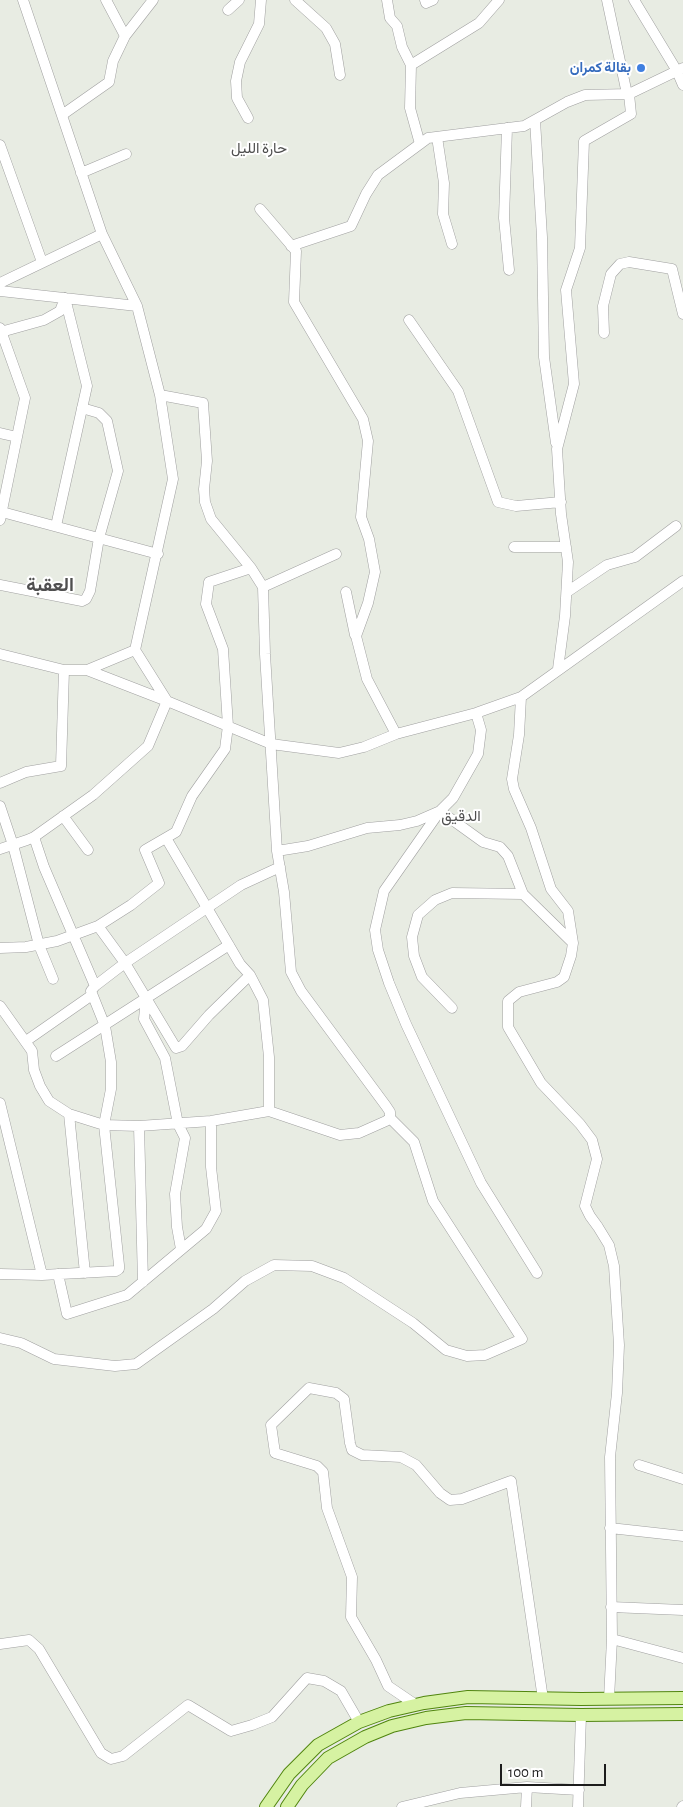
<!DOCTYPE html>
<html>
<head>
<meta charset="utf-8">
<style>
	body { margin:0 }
	#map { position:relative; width:683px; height:1807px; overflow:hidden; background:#e8ece3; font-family:"Alegreya Sans",sans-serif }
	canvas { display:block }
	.scale { position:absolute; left:500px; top:1764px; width:106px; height:22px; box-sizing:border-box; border:2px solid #1c1c1c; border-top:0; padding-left:6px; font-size:15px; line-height:18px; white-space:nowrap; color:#1c1c1c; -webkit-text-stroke:4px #fff; paint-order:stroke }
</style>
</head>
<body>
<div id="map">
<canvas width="683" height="1807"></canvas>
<div class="scale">100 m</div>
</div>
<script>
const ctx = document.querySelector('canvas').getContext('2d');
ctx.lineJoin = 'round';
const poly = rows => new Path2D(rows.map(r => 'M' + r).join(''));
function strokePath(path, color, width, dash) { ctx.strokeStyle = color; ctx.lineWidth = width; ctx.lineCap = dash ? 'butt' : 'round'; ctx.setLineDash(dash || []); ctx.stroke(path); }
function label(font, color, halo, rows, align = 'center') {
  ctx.font = font + ' "Alegreya Sans",Vazirmatn,sans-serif'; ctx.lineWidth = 4; ctx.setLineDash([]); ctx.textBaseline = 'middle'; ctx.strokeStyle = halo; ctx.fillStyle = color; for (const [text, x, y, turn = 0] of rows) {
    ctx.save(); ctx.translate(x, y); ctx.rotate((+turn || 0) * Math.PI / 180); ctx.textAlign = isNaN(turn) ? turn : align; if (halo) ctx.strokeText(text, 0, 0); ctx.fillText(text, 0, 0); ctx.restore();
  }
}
const minor = poly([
	[23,0,102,234,137,306,160,395,173,479,135,650],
	[106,0,125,36],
	[295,0,326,28,335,44,340,75],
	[387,0,390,18,397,26,402,47,411,65,410,108,420,144],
	[425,0,426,3,433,0],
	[607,0,627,94],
	[634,0,677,71,683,85],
	[228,10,239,0],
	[411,65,479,23,499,0],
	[62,115,109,82,113,61,125,36,153,0],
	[248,118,237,98,236,81,240,62,259,24,261,0],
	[535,120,542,237,544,357,556,443],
	[507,128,504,218,509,270],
	[437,137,444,183,443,214,452,244],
	[0,145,42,262],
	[81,173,126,154],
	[260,209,296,251,294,302,363,419,368,441,361,517,369,539,375,572,368,603,356,636,367,679,396,734],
	[291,246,351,226,366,194,378,175,428,138,524,126,567,102,585,95,629,94,683,68],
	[0,283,102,234],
	[0,291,137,306],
	[409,320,458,391,498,502,516,506,561,502],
	[0,328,25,398,0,520],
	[1,332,44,320,60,311,65,298],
	[604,333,603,306,611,274,620,264,629,262,672,269,683,314],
	[0,433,17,437],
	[2,512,158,554],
	[56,526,87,386,65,298],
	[514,547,566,547],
	[0,585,82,601,86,599,90,591,99,538,118,471,107,421,99,413,82,408],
	[263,587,336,554],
	[346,592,355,635],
	[567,592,607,565,635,557,676,526],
	[0,654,64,670,87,670,167,701,271,744,339,753,364,747,396,734,476,713,521,697,683,581],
	[558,669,565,616,568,562,561,514,557,449,574,384,566,290,580,248,584,141,631,114,629,94],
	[521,697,519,735,512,779,514,789,531,828,551,889,568,911,573,943,571,956,564,977,557,982,519,992,508,1001,508,1027,541,1083,580,1124,592,1140,597,1159,585,1206,590,1216,598,1227,609,1245,614,1266,619,1345,617,1393,610,1457,612,1639,609,1699],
	[0,783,26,772,61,766,64,670],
	[0,806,13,845,39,945,53,979],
	[63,816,88,850],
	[34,837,44,867,95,986],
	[166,838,240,964,250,975,263,1000,269,1057,269,1111],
	[0,849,27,840,34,837,93,795,148,746,167,701,135,650,87,670],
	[277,851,308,846,367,828,400,825,417,821,440,811,453,798,478,754,481,730,476,713],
	[523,894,573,943],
	[98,926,125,963,176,1048,182,1046,209,1015,250,975],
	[0,948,26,947,57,941,98,926,131,905,159,883,145,850,176,832,192,796,225,749,228,726,223,649,206,604,209,582,251,568],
	[146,997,144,1019,165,1058,178,1124,185,1138,175,1194,177,1227,181,1249],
	[0,1006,32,1051,34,1070,40,1086,49,1101,69,1114,104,1125,139,1126,211,1121,269,1111,340,1135,359,1133,386,1121,390,1118],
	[452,1008,422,977,414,956,412,937,418,915,435,900,452,893,523,894,508,856,500,847,483,842,440,811,384,891,375,930,378,950,389,983,406,1024,481,1183,537,1273],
	[26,1041,92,995],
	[56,1056,229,945],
	[0,1103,42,1275],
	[69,1114,85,1273],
	[139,1126,143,1282],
	[0,1274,42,1275,116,1271,119,1269,119,1265,104,1125,111,1089,111,1062,105,1026,91,991,95,986,125,963,241,885,280,867],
	[58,1274,67,1314,127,1295,206,1229,216,1211,211,1167,211,1121],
	[0,1338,21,1343,54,1359,115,1366,136,1364,213,1309,245,1281,274,1265,312,1266,344,1278,413,1323,446,1350,467,1356,485,1355,522,1339,433,1201,414,1142,390,1118,390,1112,386,1106,301,991,291,972,284,892,277,851,265,654,263,587,251,568,211,519,205,502,204,489,207,461,203,403,160,395],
	[639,1465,683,1479],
	[610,1528,683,1536],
	[611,1607,683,1610],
	[612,1639,683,1658],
	[0,1644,29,1640,39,1649,101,1753,111,1759,123,1756,188,1705,231,1731,252,1725,272,1717,307,1678,324,1681,341,1691,359,1722],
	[416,1705,388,1686,376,1660,351,1617,352,1577,327,1508,323,1472,317,1466,275,1453,271,1425,309,1388,336,1393,344,1399,350,1443,352,1450,362,1455,401,1457,416,1465,440,1493,450,1500,462,1499,511,1481,543,1699],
	[402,1807,460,1793,527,1787],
	[526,1807,527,1787,579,1790],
	[578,1807,581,1715],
	[682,1807,683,1806]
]);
const major = poly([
	[266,1807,289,1774,318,1745,359,1722,389,1711,424,1703,468,1697,581,1699,683,1698],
	[287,1807,302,1785,328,1758,365,1737,392,1726,426,1718,466,1713,581,1715,683,1714]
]);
strokePath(minor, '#a0a0a0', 11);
strokePath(major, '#50850e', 14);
strokePath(minor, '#fff', 10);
strokePath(major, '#d6f2a2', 12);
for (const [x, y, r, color] of [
	[641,68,5,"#3f7fe0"]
]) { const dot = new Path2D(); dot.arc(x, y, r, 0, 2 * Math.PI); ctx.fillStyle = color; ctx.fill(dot); strokePath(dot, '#fff', 2); }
label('bold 14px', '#366cbe', '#fff', [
	["بقالة كمران",631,68]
], 'right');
label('15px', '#4f4f4f', '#fff', [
	["حارة الليل",259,148],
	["الدقيق",461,816]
]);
label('bold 19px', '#4f4f4f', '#fff', [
	["العقبة",50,585]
]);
</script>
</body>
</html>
